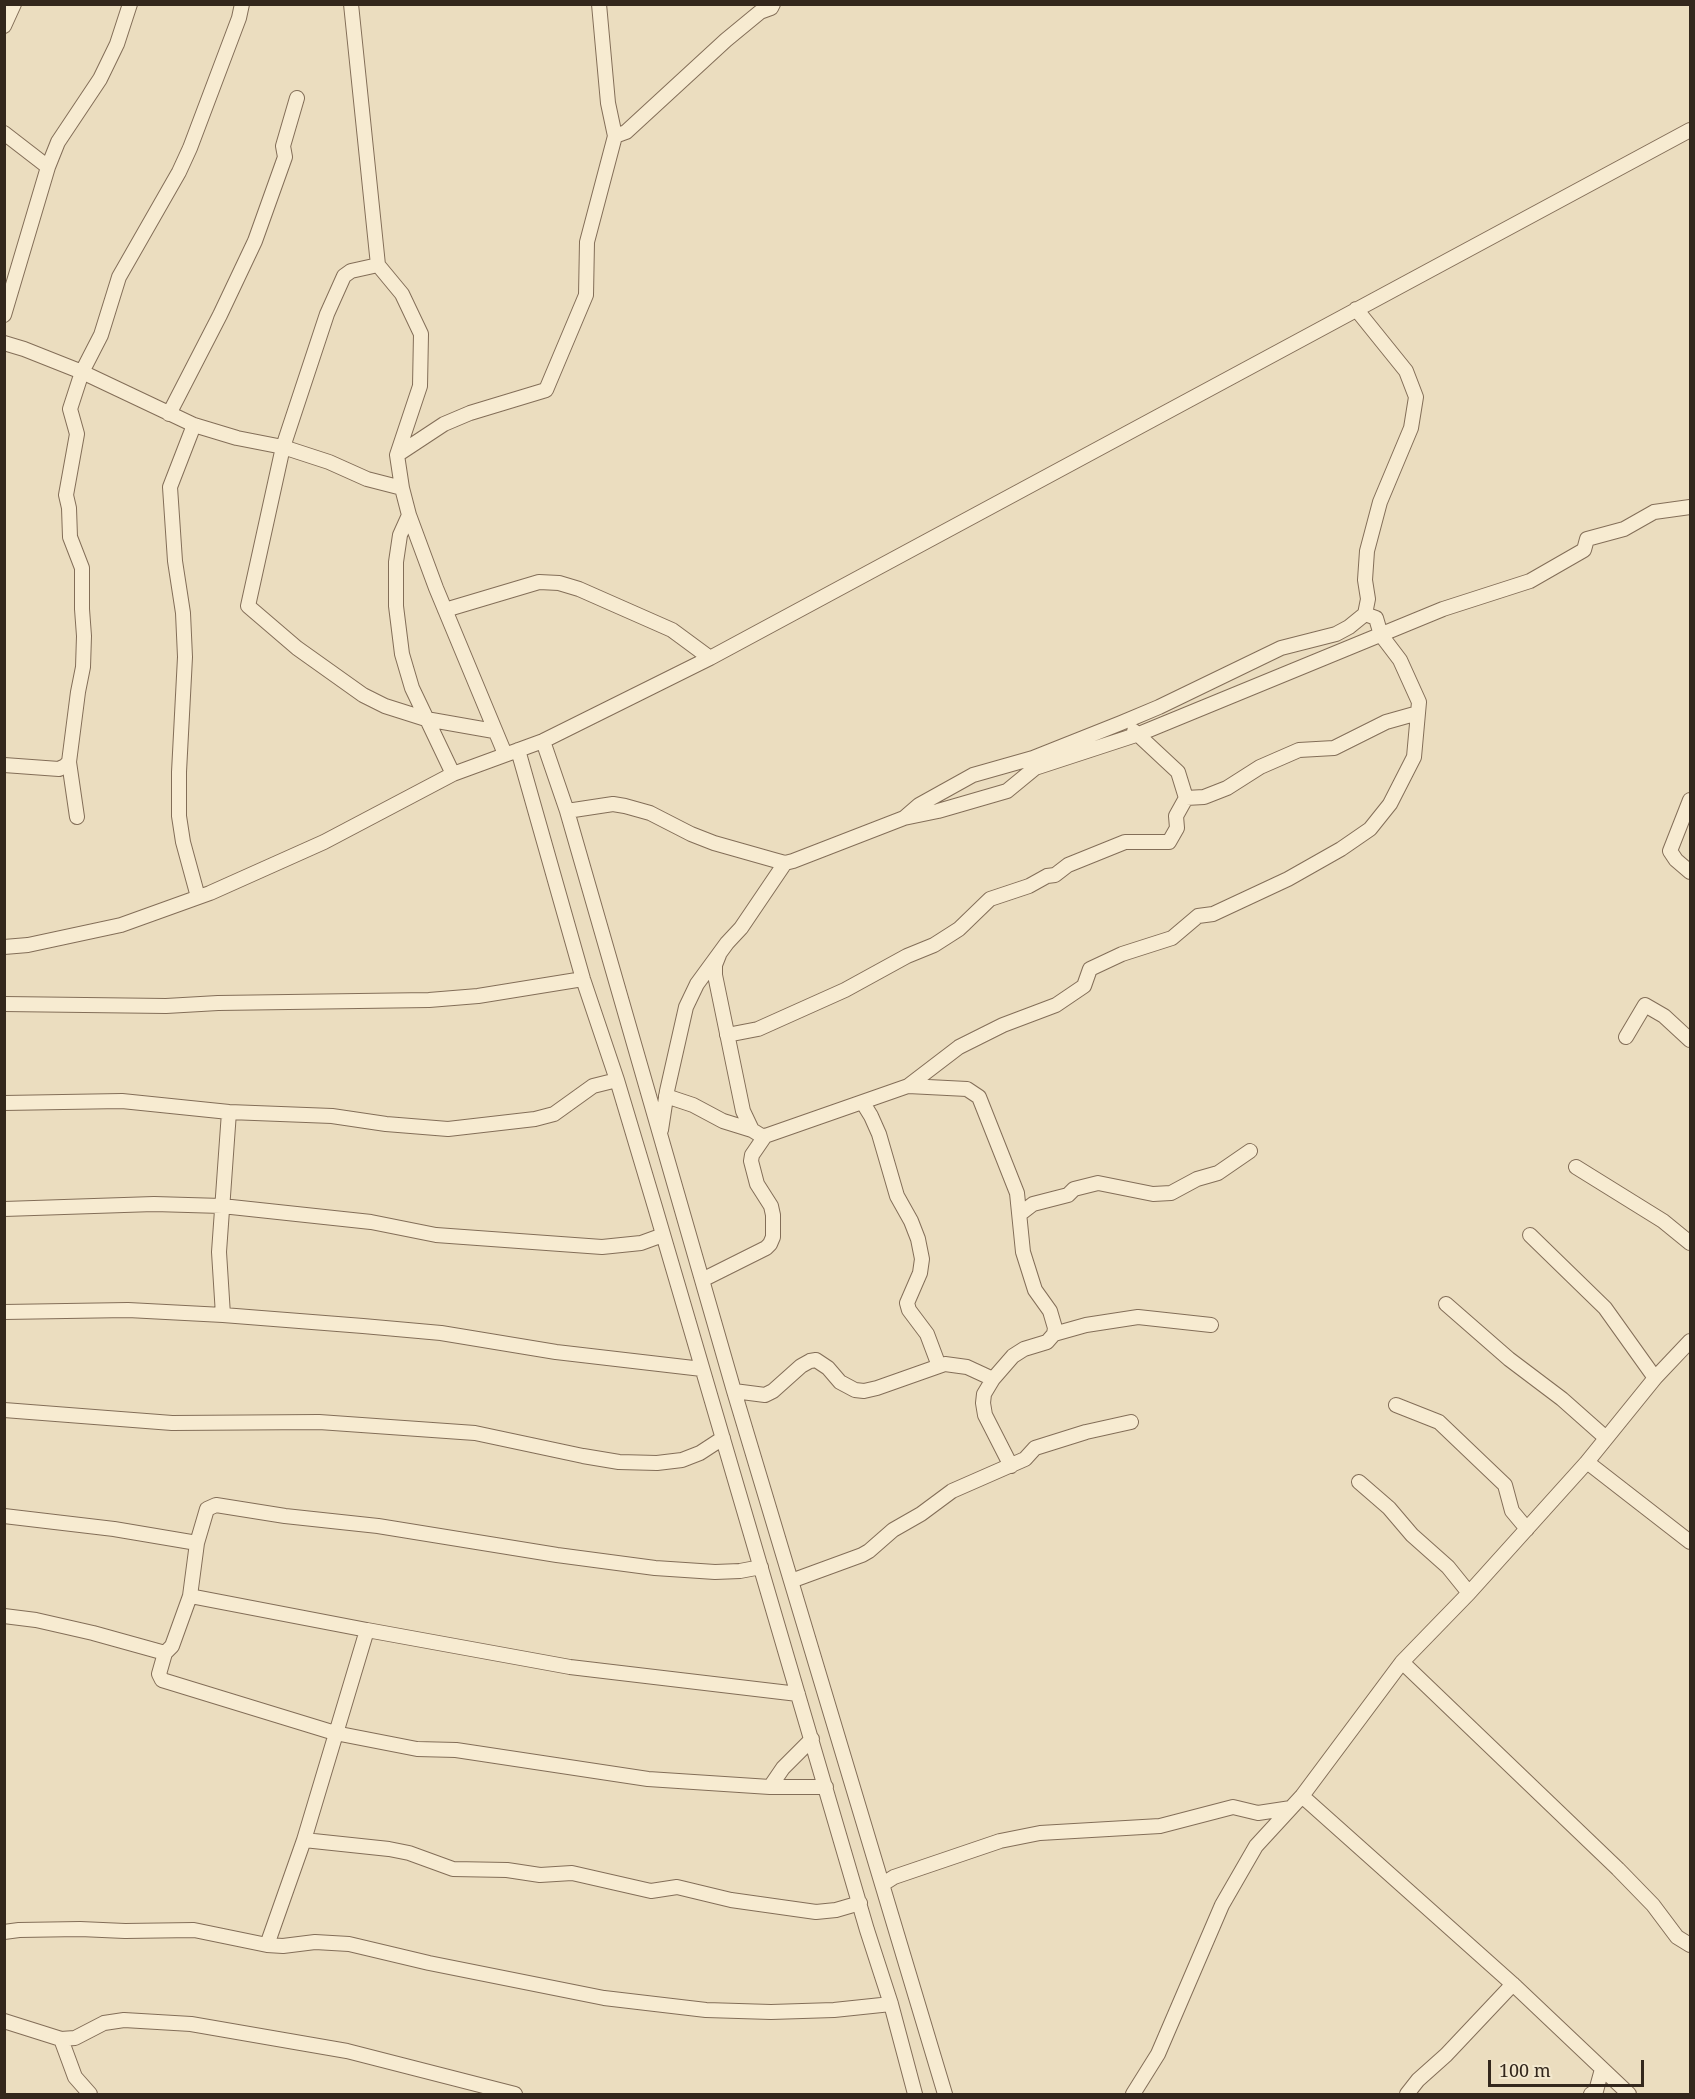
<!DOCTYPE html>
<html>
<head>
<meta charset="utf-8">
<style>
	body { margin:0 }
	#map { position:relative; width:1695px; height:2099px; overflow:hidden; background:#ebddbf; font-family:"Noto Serif",serif }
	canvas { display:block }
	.frame { position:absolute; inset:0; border:6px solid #33271c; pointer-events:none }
	.scale { position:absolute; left:1488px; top:2060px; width:156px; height:27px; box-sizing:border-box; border:3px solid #33271c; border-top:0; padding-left:8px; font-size:18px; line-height:21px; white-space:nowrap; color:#33271c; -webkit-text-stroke:4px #f3e8ce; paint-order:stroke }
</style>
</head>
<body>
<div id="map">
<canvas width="1695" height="2099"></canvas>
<div class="frame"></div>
<div class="scale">100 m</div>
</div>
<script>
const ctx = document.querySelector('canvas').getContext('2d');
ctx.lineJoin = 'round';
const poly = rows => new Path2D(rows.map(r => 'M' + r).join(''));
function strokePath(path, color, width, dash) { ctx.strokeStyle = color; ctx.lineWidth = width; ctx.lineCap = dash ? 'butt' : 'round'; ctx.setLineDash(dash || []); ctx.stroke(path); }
const minor = poly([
	[351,4,378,265,402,294,421,334,420,386,397,455,402,488,409,515,436,588,505,754],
	[599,4,608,103,615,136],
	[4,26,14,4],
	[4,133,48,167],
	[378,265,351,271,344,276,327,314,283,447,248,606,297,648,363,695,385,706,426,719,494,731],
	[4,315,48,167,58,142,100,79,117,44,130,4],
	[4,343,24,349,82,372,194,425,237,438,283,447,329,462,367,479,402,488],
	[169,414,220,315,255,241,285,157,283,146,297,98],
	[194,425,170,487,175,561,183,613,185,657,179,772,179,816,183,842,198,897],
	[397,455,444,424,470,413,546,390,586,295,587,242,615,136,626,132,726,40,760,12,771,8,773,4],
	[409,515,400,535,396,562,396,606,402,654,412,688,453,774],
	[445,610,539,582,559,583,579,589,672,630,710,658],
	[543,741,567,811,734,1391,945,2094],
	[518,750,583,979,617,1080,655,1207,867,1930,891,2004,915,2094],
	[69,762,77,817],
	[4,765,59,769,65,766,69,762,78,692,83,667,84,636,82,609,82,568,70,537,69,508,66,495,77,434,70,409,82,372,101,335,119,277,179,172,190,148,239,18,242,4],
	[1186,798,1204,797,1227,788,1260,767,1299,750,1334,748,1386,722,1418,713],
	[1690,800,1670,851,1676,860,1690,872],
	[567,811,613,804,625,806,650,813,691,834,714,843,774,860,785,863,793,861,904,818,938,811,1007,791,1035,768,1139,734,1443,609,1530,581,1584,550,1587,539,1624,529,1654,512,1690,507],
	[904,818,919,805,973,775,1033,758,1121,723,1159,707,1281,648,1336,634,1349,627,1365,614,1368,599,1365,580,1367,551,1380,502,1411,428,1416,397,1406,371,1356,309],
	[4,947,28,945,121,925,210,893,324,842,453,774,543,741,710,658,1690,130],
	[719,955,715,965,715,975,743,1111,752,1130,760,1135,765,1136,908,1086,967,1089,979,1097,1017,1193,1023,1252,1035,1290,1050,1311,1055,1328,1054,1334,1047,1342,1024,1349,1013,1356,993,1379,984,1394,983,1403,985,1415,1011,1466],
	[4,1004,166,1006,218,1003,429,1000,478,996,583,979],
	[727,1035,758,1029,845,990,907,956,934,945,959,929,990,899,1029,886,1047,876,1055,875,1068,865,1125,842,1169,842,1177,828,1176,816,1186,798,1178,772,1134,731],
	[1626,1037,1645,1005,1664,1016,1690,1040],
	[908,1086,959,1047,1003,1025,1056,1005,1084,986,1090,969,1122,954,1172,938,1198,916,1213,914,1288,879,1341,849,1370,829,1390,804,1414,757,1419,702,1400,660,1381,635,1376,618,1365,614],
	[666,1096,693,1105,723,1121,752,1130],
	[4,1103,122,1101,229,1112,332,1116,386,1124,448,1129,535,1119,554,1114,593,1086,617,1080],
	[863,1103,871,1116,879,1134,897,1196,911,1221,918,1239,922,1259,920,1273,907,1303,909,1310,927,1334,939,1366],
	[661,1130,667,1091,686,1007,697,984,727,943,741,928,785,863],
	[1576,1167,1663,1221,1690,1243],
	[4,1209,154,1204,222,1206,371,1222,436,1235,602,1247,641,1243,663,1235],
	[1020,1214,1033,1204,1068,1195,1074,1189,1098,1183,1153,1194,1171,1193,1197,1179,1218,1173,1250,1151],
	[1530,1235,1605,1308,1655,1378],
	[702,1280,766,1248,770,1244,773,1237,773,1215,771,1206,757,1184,751,1161,752,1155,765,1136],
	[1446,1304,1509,1359,1562,1399,1606,1438],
	[4,1312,128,1310,223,1315,363,1326,441,1333,556,1352,702,1369],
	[223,1315,219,1252,229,1112],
	[1054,1334,1086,1325,1138,1317,1211,1325],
	[734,1391,765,1395,773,1391,801,1366,810,1361,816,1360,828,1368,840,1382,855,1390,864,1391,877,1388,945,1364,967,1367,993,1379],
	[1396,1405,1439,1422,1505,1485,1512,1511,1527,1529],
	[4,1410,172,1423,319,1422,475,1433,583,1456,619,1462,657,1463,682,1460,700,1453,723,1438],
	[1587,1462,1690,1542],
	[1359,1482,1389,1508,1412,1535,1448,1567,1469,1593],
	[4,1516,114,1529,197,1543,207,1509,216,1505,285,1516,378,1526,557,1555,655,1568,715,1572,740,1571,761,1567],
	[197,1543,190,1596,367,1630,304,1840],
	[791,1581,862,1555,869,1551,893,1530,921,1514,952,1491,1025,1459,1035,1448,1086,1432,1131,1422],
	[4,1616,36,1620,93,1633,165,1653,172,1646,190,1596],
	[367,1630,570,1667,798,1694],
	[165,1653,159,1674,162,1680,335,1733,417,1749,456,1750,648,1779,770,1787,783,1768,812,1739],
	[1402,1662,1618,1869,1653,1905,1677,1937,1690,1945],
	[770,1787,826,1787],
	[1302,1796,1516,1987,1629,2094],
	[883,1884,894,1877,1000,1841,1040,1833,1160,1826,1233,1807,1258,1813,1291,1808],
	[4,1932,19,1930,80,1929,125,1931,194,1930,267,1945,283,1946,315,1942,349,1944,429,1963,604,1998,706,2010,771,2012,834,2010,891,2004],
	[267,1945,304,1840,389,1849,409,1853,453,1869,507,1870,540,1875,572,1873,651,1891,677,1887,731,1900,816,1912,836,1910,860,1903],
	[4,2021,61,2039,75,2038,104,2023,124,2020,191,2024,347,2051,515,2094],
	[61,2039,75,2077,90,2094],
	[1133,2094,1158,2054,1222,1905,1256,1846,1302,1796,1402,1662,1469,1593,1587,1462,1655,1378,1690,1341],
	[1407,2094,1418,2080,1446,2055,1513,1984],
	[1591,2094,1596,2091,1602,2069]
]);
strokePath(minor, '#836e58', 16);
strokePath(minor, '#f7ebd1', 14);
</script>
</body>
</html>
